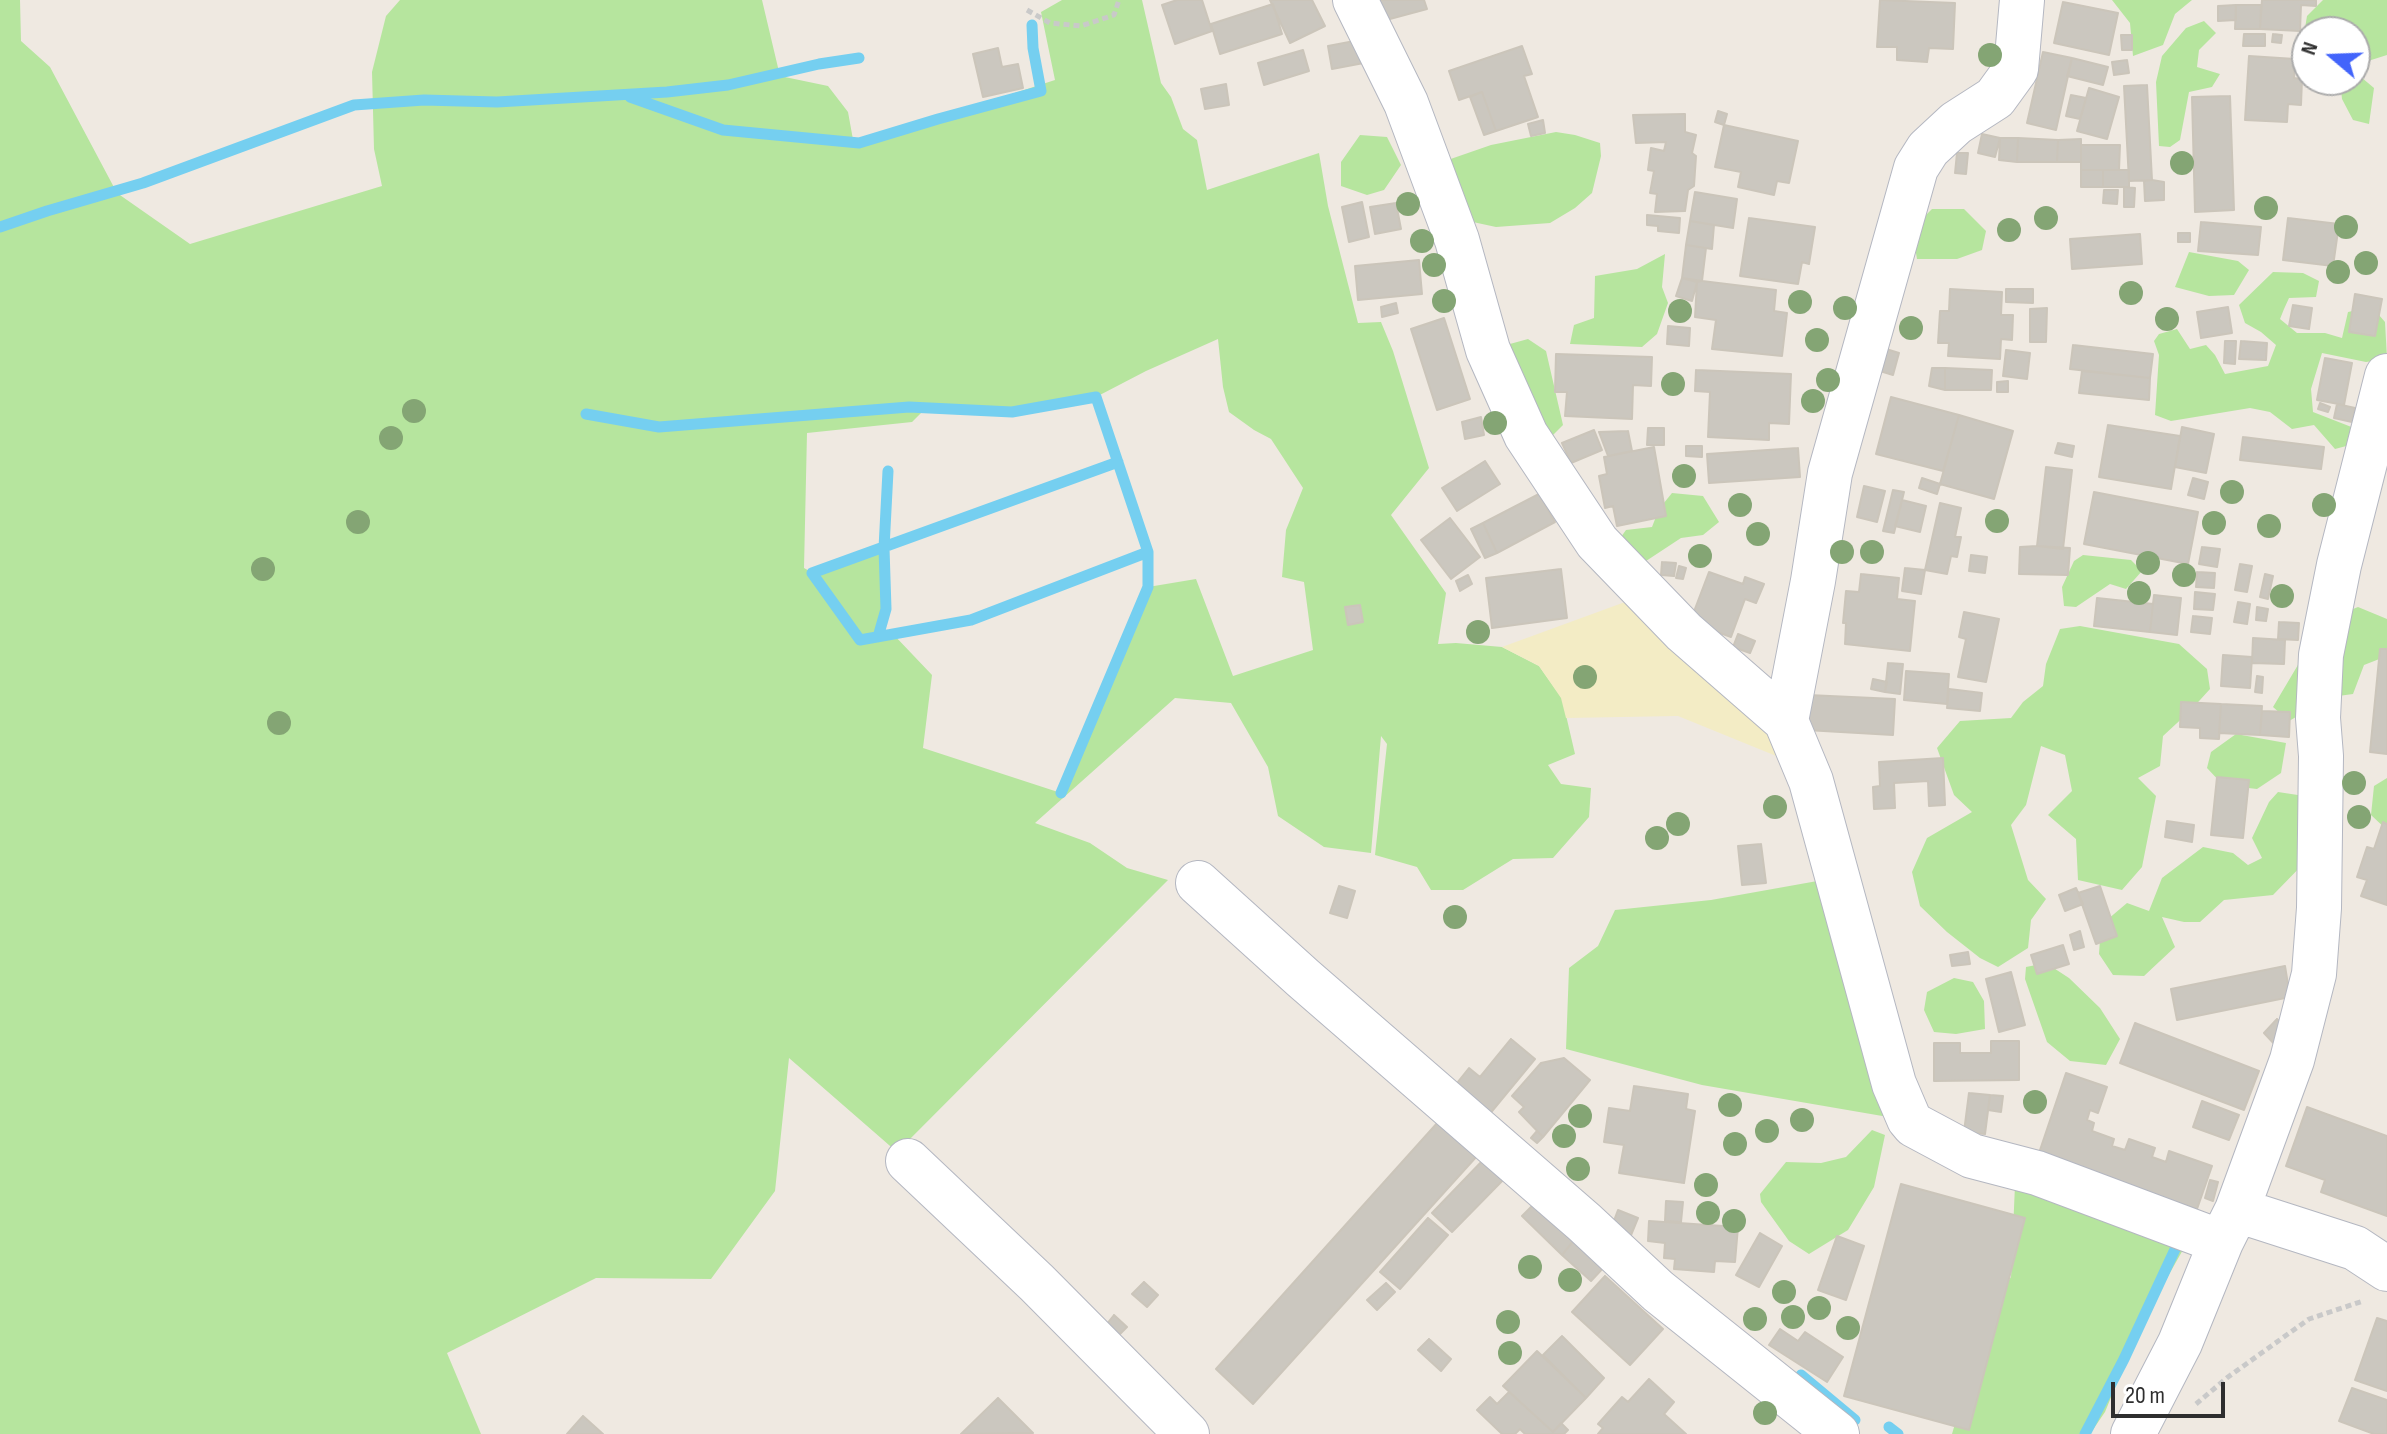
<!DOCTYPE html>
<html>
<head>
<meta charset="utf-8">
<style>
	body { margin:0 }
	#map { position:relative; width:2387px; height:1434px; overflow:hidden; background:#efe9e1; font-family:"Sofia Sans Condensed",sans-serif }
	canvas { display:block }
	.north { position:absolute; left:2291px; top:16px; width:80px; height:80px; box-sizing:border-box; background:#fff; border:2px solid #ababab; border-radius:50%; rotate:289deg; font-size:22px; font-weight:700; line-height:32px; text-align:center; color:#2e2e2e }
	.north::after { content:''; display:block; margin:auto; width:28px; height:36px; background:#4264fb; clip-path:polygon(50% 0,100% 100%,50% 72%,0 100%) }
	.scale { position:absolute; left:2111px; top:1382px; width:114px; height:36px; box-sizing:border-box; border:4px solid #2e2e2e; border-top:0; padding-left:10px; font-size:24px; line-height:28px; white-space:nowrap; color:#2e2e2e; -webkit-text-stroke:6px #fff; paint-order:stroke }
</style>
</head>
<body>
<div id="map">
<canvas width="2387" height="1434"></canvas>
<div class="north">N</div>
<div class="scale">20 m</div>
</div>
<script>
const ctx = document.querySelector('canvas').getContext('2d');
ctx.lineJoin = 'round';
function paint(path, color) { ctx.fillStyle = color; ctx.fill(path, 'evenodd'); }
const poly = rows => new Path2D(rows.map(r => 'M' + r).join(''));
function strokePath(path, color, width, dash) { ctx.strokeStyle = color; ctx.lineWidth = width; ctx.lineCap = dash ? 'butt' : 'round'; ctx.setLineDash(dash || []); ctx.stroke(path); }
paint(poly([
	[0,0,20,0,21,41,50,67,117,193,190,244,382,186,374,149,372,72,386,16,400,0,762,0,780,76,828,86,848,112,854,145,1055,80,1041,12,1062,0,1142,0,1161,83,1171,97,1183,129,1197,140,1207,190,1319,153,1328,206,1358,323,1381,322,1393,351,1429,468,1391,515,1446,593,1438,644,1456,643,1502,647,1539,666,1562,698,1575,754,1548,765,1561,784,1591,788,1589,817,1553,858,1513,859,1463,890,1431,890,1417,867,1375,855,1387,744,1381,736,1371,853,1324,847,1278,816,1268,767,1231,703,1175,698,1035,823,1090,843,1127,868,1168,880,897,1152,789,1058,775,1191,711,1279,596,1278,447,1353,481,1434,0,1434],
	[1218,339,1223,387,1229,412,1254,430,1271,439,1303,488,1286,530,1282,577,1304,582,1313,650,1233,676,1196,579,1148,587,1061,793,923,748,932,675,893,634,878,636,886,609,884,548,813,573,804,568,807,433,912,422,926,408,1012,412,1096,397,1146,371],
	[2112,0,2192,0,2175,14,2163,45,2133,56,2130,23],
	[2323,0,2387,0,2387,55,2368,61,2355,53,2355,32,2308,32,2305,28,2307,16],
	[2204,21,2216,33,2199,50,2197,67,2220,74,2212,87,2189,92,2180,140,2170,147,2159,146,2156,82,2162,56,2186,28],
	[2355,72,2374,88,2369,124,2353,120,2342,99,2340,80,2355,80],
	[1556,132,1575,135,1600,143,1601,156,1592,193,1575,208,1550,223,1496,227,1459,219,1442,162,1491,145],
	[1360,135,1387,137,1401,165,1384,190,1367,195,1341,186,1341,162],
	[1932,209,1964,209,1986,231,1982,250,1957,259,1917,259,1915,247,1924,217],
	[2189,252,2238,261,2249,270,2234,295,2209,296,2175,287],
	[1665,254,1662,287,1668,303,1657,334,1642,347,1570,344,1574,325,1594,318,1595,276,1637,269],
	[2273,272,2303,273,2319,281,2316,297,2289,298,2284,309,2280,319,2297,333,2325,333,2342,338,2348,312,2372,307,2385,322,2387,359,2366,362,2322,353,2311,389,2313,412,2354,428,2350,445,2335,449,2314,425,2292,429,2270,412,2250,408,2171,421,2155,415,2159,355,2154,341,2159,334,2177,329,2190,349,2206,345,2215,355,2225,374,2268,366,2276,345,2261,332,2245,323,2239,305],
	[1528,339,1546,351,1563,425,1543,445,1499,347],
	[1672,493,1703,496,1719,522,1703,535,1681,538,1643,563,1621,537,1626,530,1652,527,1659,509],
	[2083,555,2131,560,2142,571,2126,589,2110,584,2076,607,2064,606,2062,587,2074,561],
	[2358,607,2387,619,2387,656,2364,665,2353,694,2331,697,2289,721,2273,707,2324,621],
	[2080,626,2179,644,2207,669,2210,689,2190,711,2163,736,2160,766,2138,778,2156,796,2142,867,2122,890,2078,880,2076,839,2048,815,2072,791,2065,755,2041,746,2026,805,2011,825,2028,880,2046,899,2031,920,2028,948,1998,967,1980,958,1947,932,1920,906,1912,872,1927,838,1972,812,1954,795,1937,748,1960,721,2011,718,2023,702,2043,686,2046,664,2060,629],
	[2236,734,2286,743,2281,773,2257,789,2223,785,2207,768,2211,752],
	[2387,778,2387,830,2371,815,2374,786],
	[2278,792,2311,797,2310,857,2273,895,2224,900,2200,922,2184,922,2162,917,2175,947,2144,976,2113,975,2099,954,2101,925,2127,903,2149,911,2162,878,2203,847,2233,853,2248,865,2262,858,2252,838,2269,802],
	[1823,880,1894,1118,1702,1085,1566,1049,1569,968,1598,946,1615,910,1711,900],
	[2046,963,2069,978,2100,1008,2120,1039,2106,1065,2070,1061,2047,1042,2025,979,2026,967],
	[1954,978,1973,982,1984,1001,1985,1029,1956,1034,1934,1032,1924,1010,1927,992],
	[1872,1130,1885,1135,1874,1187,1848,1230,1809,1254,1789,1241,1761,1202,1760,1194,1786,1162,1821,1163,1846,1157],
	[2015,1185,2184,1248,2142,1322,2105,1412,2090,1434,1952,1434,1989,1308,2011,1277]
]), '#b6e59e');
paint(poly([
	[1636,598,1775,727,1791,762,1678,716,1566,718,1561,698,1539,666,1502,647]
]), '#f3ecc5');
strokePath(poly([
	[630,97,723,130,859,143,938,119,1041,91,1033,48,1032,25],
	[0,227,47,211,143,183,354,105,424,100,497,102,667,92,728,85,819,64,859,58],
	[586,414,659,427,909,407,1012,412,1096,397,1148,552,1148,587,1061,793],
	[1118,462,812,573,860,640,971,620,1148,552],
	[878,637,886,609,884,548,888,471],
	[1801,1375,1855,1420],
	[1889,1427,1898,1434],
	[2085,1434,2124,1359,2177,1245]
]), '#75cff0', 11);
const building = poly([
	[1177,0,1202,0,1212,31,1175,44,1162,5,1177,0],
	[1270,0,1312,0,1325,26,1290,43,1270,0],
	[1369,0,1424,0,1427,9,1375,23,1369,0],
	[1880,0,1955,3,1953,49,1929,48,1927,62,1897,60,1897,47,1877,47,1880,0],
	[2262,0,2316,0,2316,6,2301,5,2300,31,2260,29,2262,0],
	[2063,2,2118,13,2109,55,2054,43,2063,2],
	[1273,4,1282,34,1220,54,1211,24,1273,4],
	[2236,5,2261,5,2260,29,2235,29,2236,5],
	[2236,5,2236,20,2218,21,2218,6,2236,5],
	[2244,34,2265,34,2265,46,2243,46,2244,34],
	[2273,34,2282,35,2281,43,2272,42,2273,34],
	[2121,35,2132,35,2132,50,2122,50,2121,35],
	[1365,39,1369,62,1332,69,1328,46,1365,39],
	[1522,46,1532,74,1524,76,1538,117,1496,131,1482,92,1459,100,1449,71,1522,46],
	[998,48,1002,67,1018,64,1023,88,983,97,973,54,998,48],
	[1303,50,1309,71,1264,85,1258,63,1303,50],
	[2043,52,2072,58,2056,130,2027,123,2043,52],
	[2249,56,2295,59,2294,78,2302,79,2301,105,2288,104,2287,122,2245,120,2249,56],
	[2072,58,2108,67,2103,85,2067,76,2072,58],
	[2127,60,2129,73,2114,75,2112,62,2127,60],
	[1226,84,1229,105,1205,109,1201,89,1226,84],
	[2147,85,2152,180,2129,181,2124,86,2147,85],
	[2089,88,2119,97,2107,139,2077,131,2089,88],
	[1482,92,1496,131,1484,135,1470,97,1482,92],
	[2071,95,2086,98,2080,119,2066,116,2071,95],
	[2230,96,2234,210,2195,212,2192,97,2230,96],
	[1718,111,1727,114,1724,125,1715,122,1718,111],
	[1685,114,1685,132,1696,135,1692,153,1696,156,1694,186,1688,190,1685,211,1655,212,1657,194,1650,193,1654,171,1648,170,1651,148,1664,151,1666,142,1636,143,1633,115,1685,114],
	[1543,120,1545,133,1531,136,1528,124,1543,120],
	[1724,125,1798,141,1789,183,1777,181,1774,195,1738,187,1741,172,1715,167,1724,125],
	[1982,134,2000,138,1995,157,1978,153,1982,134],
	[2000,138,2018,138,2017,162,1999,160,2000,138],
	[2018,138,2058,140,2057,162,2017,162,2018,138],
	[2081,139,2081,162,2057,162,2058,140,2081,139],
	[2081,145,2120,145,2119,170,2081,170,2081,145],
	[1957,153,1968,153,1966,174,1955,173,1957,153],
	[2081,170,2103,170,2103,187,2081,187,2081,170],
	[2103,170,2129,170,2129,187,2103,187,2103,170],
	[2152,180,2164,182,2164,200,2145,201,2144,181,2152,180],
	[2124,187,2135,188,2134,207,2124,207,2124,187],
	[2104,190,2118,190,2117,204,2103,203,2104,190],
	[1695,192,1737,199,1733,228,1690,221,1695,192],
	[1362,202,1369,237,1349,242,1342,207,1362,202],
	[1396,203,1401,229,1375,234,1370,207,1396,203],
	[1647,215,1680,218,1679,233,1658,231,1658,226,1647,225,1647,215],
	[1749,218,1815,227,1809,264,1802,262,1798,284,1740,276,1749,218],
	[2288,218,2339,224,2333,266,2283,260,2288,218],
	[1690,221,1714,225,1712,249,1686,245,1690,221],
	[2201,222,2261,227,2258,255,2198,251,2201,222],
	[2178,233,2190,233,2190,242,2178,242,2178,233],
	[2140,234,2142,264,2072,269,2070,239,2140,234],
	[1686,245,1706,248,1702,281,1682,278,1686,245],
	[1419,260,1422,294,1358,300,1355,266,1419,260],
	[1682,278,1697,282,1692,301,1676,296,1682,278],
	[1702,281,1776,290,1774,311,1787,313,1782,356,1712,349,1716,320,1695,317,1697,282,1702,281],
	[1950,289,2002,292,2001,315,2013,315,2012,340,2001,339,2000,359,1948,356,1949,343,1938,343,1940,311,1949,311,1950,289],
	[2006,289,2033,289,2033,303,2006,302,2006,289],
	[2355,294,2382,299,2375,336,2349,332,2355,294],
	[1396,303,1398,313,1382,317,1381,307,1396,303],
	[2293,305,2312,308,2309,329,2289,326,2293,305],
	[2228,307,2232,333,2201,338,2197,312,2228,307],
	[2047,308,2046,342,2030,342,2030,309,2047,308],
	[1444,318,1470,399,1437,410,1411,329,1444,318],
	[1668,326,1690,328,1689,346,1667,344,1668,326],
	[2225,341,2236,341,2235,364,2224,363,2225,341],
	[2241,341,2267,343,2266,360,2239,359,2241,341],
	[2073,345,2153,354,2150,378,2070,369,2073,345],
	[1886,349,1899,353,1893,375,1880,371,1886,349],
	[2006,350,2030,353,2027,379,2003,376,2006,350],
	[1556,354,1652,357,1651,386,1633,385,1632,419,1565,416,1567,392,1555,392,1556,354],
	[2325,358,2352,363,2344,405,2317,400,2325,358],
	[1932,368,1945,368,1945,390,1929,386,1932,368],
	[1945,368,1992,370,1991,390,1945,390,1945,368],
	[1696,370,1791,374,1789,424,1769,423,1769,440,1708,437,1710,392,1695,391,1696,370],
	[2082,371,2150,378,2149,400,2079,393,2082,371],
	[2008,381,2008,392,1997,392,1997,382,2008,381],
	[1891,397,1959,415,1943,471,1876,454,1891,397],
	[2320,403,2330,407,2328,412,2318,409,2320,403],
	[2337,404,2355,408,2352,422,2334,418,2337,404],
	[1959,415,2013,431,1994,499,1940,484,1959,415],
	[1481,417,1484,435,1465,439,1462,422,1481,417],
	[2108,425,2180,436,2171,489,2099,477,2108,425],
	[2182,427,2214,434,2206,473,2175,467,2182,427],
	[1648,428,1664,428,1664,445,1647,445,1648,428],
	[1594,430,1602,450,1571,463,1562,443,1594,430],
	[1628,431,1632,451,1608,456,1599,432,1628,431],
	[2243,437,2324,447,2321,469,2240,460,2243,437],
	[2058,443,2074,446,2072,457,2055,453,2058,443],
	[1686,446,1702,446,1702,457,1686,456,1686,446],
	[1654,447,1666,516,1617,526,1613,506,1605,508,1599,476,1607,474,1604,457,1654,447],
	[1798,448,1800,477,1709,483,1707,454,1798,448],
	[1485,461,1500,484,1457,511,1442,488,1485,461],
	[2046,467,2072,470,2063,549,2037,546,2046,467],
	[1922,478,1940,484,1937,494,1919,488,1922,478],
	[2193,478,2208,482,2204,499,2188,495,2193,478],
	[1864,486,1885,491,1877,522,1857,517,1864,486],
	[1893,490,1904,492,1894,533,1883,531,1893,490],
	[2094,492,2198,512,2188,564,2084,544,2094,492],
	[1539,494,1555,522,1497,553,1483,523,1539,494],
	[1902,500,1926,506,1920,532,1895,526,1902,500],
	[1940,503,1961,508,1955,537,1961,537,1957,557,1951,556,1947,574,1925,570,1940,503],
	[1450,518,1480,557,1451,579,1421,540,1450,518],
	[1483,523,1497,553,1485,558,1471,529,1483,523],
	[2037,546,2070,548,2068,575,2019,574,2020,547,2037,546],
	[2202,547,2220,549,2217,567,2199,564,2202,547],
	[1971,555,1987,557,1985,573,1969,571,1971,555],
	[1662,562,1676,563,1674,576,1661,575,1662,562],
	[2240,564,2252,566,2247,592,2235,590,2240,564],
	[1679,566,1686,568,1683,579,1676,578,1679,566],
	[1905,568,1925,570,1921,594,1902,591,1905,568],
	[1561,569,1567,618,1492,628,1486,578,1561,569],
	[1709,572,1743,584,1745,577,1764,584,1756,603,1745,599,1731,637,1690,622,1709,572],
	[2197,572,2215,573,2214,588,2196,587,2197,572],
	[1861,574,1899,578,1897,599,1915,601,1910,651,1845,644,1846,623,1843,623,1846,591,1859,592,1861,574],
	[2265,574,2273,576,2268,599,2260,597,2265,574],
	[1468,575,1472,584,1460,591,1456,581,1468,575],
	[2195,592,2215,594,2213,610,2194,609,2195,592],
	[2154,595,2181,598,2177,635,2150,632,2154,595],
	[2097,598,2153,604,2150,632,2094,626,2097,598],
	[2238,602,2250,604,2247,624,2234,622,2238,602],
	[1360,605,1363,622,1348,625,1345,607,1360,605],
	[2257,607,2268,609,2266,621,2256,620,2257,607],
	[1964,612,1999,619,1986,682,1958,677,1966,639,1959,637,1964,612],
	[2193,616,2212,618,2210,634,2191,632,2193,616],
	[2279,622,2299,623,2298,640,2278,639,2279,622],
	[1738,634,1755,641,1750,653,1733,647,1738,634],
	[2253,638,2285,640,2284,664,2252,663,2253,638],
	[2380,649,2387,649,2387,754,2370,752,2380,649],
	[2223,655,2252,657,2250,688,2221,686,2223,655],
	[1888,663,1903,664,1900,694,1885,692,1888,663],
	[1906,671,1949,674,1947,704,1904,700,1906,671],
	[2257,676,2263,677,2262,693,2255,692,2257,676],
	[1873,679,1887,682,1885,692,1871,689,1873,679],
	[1949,689,1982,693,1980,711,1947,708,1949,689],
	[1808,695,1895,699,1893,735,1806,730,1808,695],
	[2181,702,2221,704,2219,739,2200,738,2200,728,2180,727,2181,702],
	[2221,704,2262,706,2260,735,2219,733,2221,704],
	[2262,711,2290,712,2289,737,2260,735,2262,711],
	[1943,758,1945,805,1929,806,1928,781,1894,783,1895,808,1874,809,1873,787,1880,786,1879,762,1943,758],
	[2217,777,2249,780,2243,838,2211,835,2217,777],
	[2167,821,2194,825,2192,842,2165,837,2167,821],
	[2383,822,2387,824,2387,905,2361,896,2367,880,2357,877,2367,847,2374,849,2383,822],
	[1761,844,1766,883,1742,885,1738,846,1761,844],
	[1339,886,1355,891,1347,918,1330,913,1339,886],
	[2100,886,2117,936,2096,944,2078,893,2100,886],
	[2076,888,2083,904,2065,911,2059,895,2076,888],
	[2080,931,2084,947,2074,950,2070,935,2080,931],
	[2063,945,2069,964,2037,974,2031,955,2063,945],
	[1968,952,1970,964,1952,966,1950,955,1968,952],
	[2285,966,2290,997,2177,1020,2171,989,2285,966],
	[2011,972,2025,1025,1999,1032,1986,979,2011,972],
	[2277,1019,2292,1034,2278,1048,2264,1033,2277,1019],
	[2135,1023,2259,1071,2244,1110,2120,1063,2135,1023],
	[1511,1039,1535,1059,1488,1116,1453,1088,1469,1068,1480,1077,1511,1039],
	[1991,1041,2019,1041,2019,1080,1934,1081,1934,1043,1960,1043,1960,1053,1991,1053,1991,1041],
	[1564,1058,1590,1080,1543,1137,1519,1112,1524,1107,1512,1096,1541,1063,1564,1058],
	[2066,1073,2107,1087,2098,1113,2090,1110,2087,1120,2094,1123,2092,1131,2114,1139,2112,1146,2125,1150,2129,1139,2155,1148,2152,1157,2166,1162,2169,1151,2212,1166,2197,1209,2038,1156,2066,1073],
	[1634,1086,1688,1094,1686,1109,1695,1111,1684,1183,1619,1173,1624,1145,1604,1142,1609,1108,1630,1111,1634,1086],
	[1969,1093,1990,1095,1985,1134,1964,1132,1969,1093],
	[1990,1095,2003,1096,2001,1112,1988,1110,1990,1095],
	[2202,1101,2239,1115,2229,1140,2193,1127,2202,1101],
	[2307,1107,2387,1136,2387,1216,2321,1192,2325,1180,2286,1166,2307,1107],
	[1439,1121,1477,1156,1253,1404,1216,1369,1439,1121],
	[1537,1131,1543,1137,1537,1143,1531,1138,1537,1131],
	[1486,1157,1506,1177,1452,1232,1432,1213,1486,1157],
	[2210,1180,2218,1182,2213,1201,2205,1198,2210,1180],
	[1901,1184,2025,1218,1969,1430,1844,1396,1901,1184],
	[1539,1199,1575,1239,1562,1255,1522,1216,1539,1199],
	[1666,1201,1683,1202,1681,1222,1665,1221,1666,1201],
	[1618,1210,1638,1218,1629,1240,1612,1226,1618,1210],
	[1428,1218,1448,1235,1400,1289,1380,1272,1428,1218],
	[1649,1221,1738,1227,1735,1262,1715,1261,1714,1272,1674,1269,1675,1259,1664,1258,1665,1243,1648,1241,1649,1221],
	[1760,1233,1782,1246,1759,1287,1736,1275,1760,1233],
	[1837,1236,1864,1246,1846,1300,1818,1290,1837,1236],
	[1575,1239,1605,1266,1591,1281,1562,1255,1575,1239],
	[1605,1276,1663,1329,1630,1365,1572,1312,1605,1276],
	[1144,1282,1158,1295,1147,1307,1132,1294,1144,1282],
	[1386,1283,1395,1292,1377,1310,1367,1300,1386,1283],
	[1114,1315,1127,1327,1118,1336,1106,1325,1114,1315],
	[2377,1318,2387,1321,2387,1391,2355,1380,2377,1318],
	[1780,1329,1798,1341,1805,1332,1843,1357,1827,1382,1769,1345,1780,1329],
	[1562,1336,1604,1378,1586,1398,1543,1355,1562,1336],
	[1429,1339,1451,1359,1441,1371,1418,1350,1429,1339],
	[1537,1351,1586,1398,1553,1432,1503,1386,1537,1351],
	[1649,1379,1674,1402,1664,1414,1686,1434,1598,1434,1603,1428,1598,1424,1622,1397,1628,1402,1649,1379],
	[2352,1388,2387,1400,2387,1434,2374,1434,2339,1421,2352,1388],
	[1509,1392,1553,1432,1561,1423,1568,1430,1564,1434,1525,1434,1520,1429,1515,1434,1502,1434,1477,1410,1490,1397,1497,1404,1509,1392],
	[998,1398,1033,1433,961,1434,998,1398],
	[583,1416,603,1434,567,1434,583,1416]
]);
paint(building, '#cbc7bf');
strokePath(building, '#cbc5ba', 2);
const minor = poly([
	[1355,0,1406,103,1457,240,1488,350,1526,435,1597,542,1684,632,1786,721],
	[2022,0,2016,69,1995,98,1956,123,1928,149,1916,168,1830,473,1813,581,1786,721,1811,781,1894,1084,1909,1119,1914,1125,1972,1156,2037,1173,2221,1242],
	[1198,883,1303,978,1584,1222,1658,1291,1837,1434],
	[908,1161,1037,1283,1187,1434],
	[2237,1210,2355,1248,2387,1269],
	[2133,1434,2180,1343,2221,1242,2237,1210,2292,1060,2314,974,2319,908,2321,756,2318,718,2321,655,2339,565,2387,376]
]);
strokePath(minor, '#b4b7c1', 46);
strokePath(poly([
	[1027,10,1050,23,1081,26,1114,15,1119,0],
	[2196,1404,2228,1377,2309,1319,2363,1301]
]), '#c9c9c9', 5, [6, 4]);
strokePath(minor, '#fff', 44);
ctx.fillStyle = '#84a574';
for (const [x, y] of [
	[1990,55],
	[2182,163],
	[1408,204],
	[2266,208],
	[2046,218],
	[2346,227],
	[2009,230],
	[1422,241],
	[2366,263],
	[1434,265],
	[2338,272],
	[2131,293],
	[1444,301],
	[1800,302],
	[1845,308],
	[1680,311],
	[2167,319],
	[1911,328],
	[1817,340],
	[1828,380],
	[1673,384],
	[1813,401],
	[414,411],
	[1495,423],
	[391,438],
	[1684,476],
	[2232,492],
	[1740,505],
	[2324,505],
	[1997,521],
	[358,522],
	[2214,523],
	[2269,526],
	[1758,534],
	[1842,552],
	[1872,552],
	[1700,556],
	[2148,563],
	[263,569],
	[2184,575],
	[2139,593],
	[2282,596],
	[1478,632],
	[1585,677],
	[279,723],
	[2354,783],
	[1775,807],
	[2359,817],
	[1678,824],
	[1657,838],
	[1455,917],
	[2035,1102],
	[1730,1105],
	[1580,1116],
	[1802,1120],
	[1767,1131],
	[1564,1136],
	[1735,1144],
	[1578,1169],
	[1706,1185],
	[1708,1213],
	[1734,1221],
	[1530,1267],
	[1570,1280],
	[1784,1292],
	[1819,1308],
	[1793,1317],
	[1755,1319],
	[1508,1322],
	[1848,1328],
	[1510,1353],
	[1765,1413]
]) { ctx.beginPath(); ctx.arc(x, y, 12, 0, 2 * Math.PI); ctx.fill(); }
</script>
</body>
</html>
